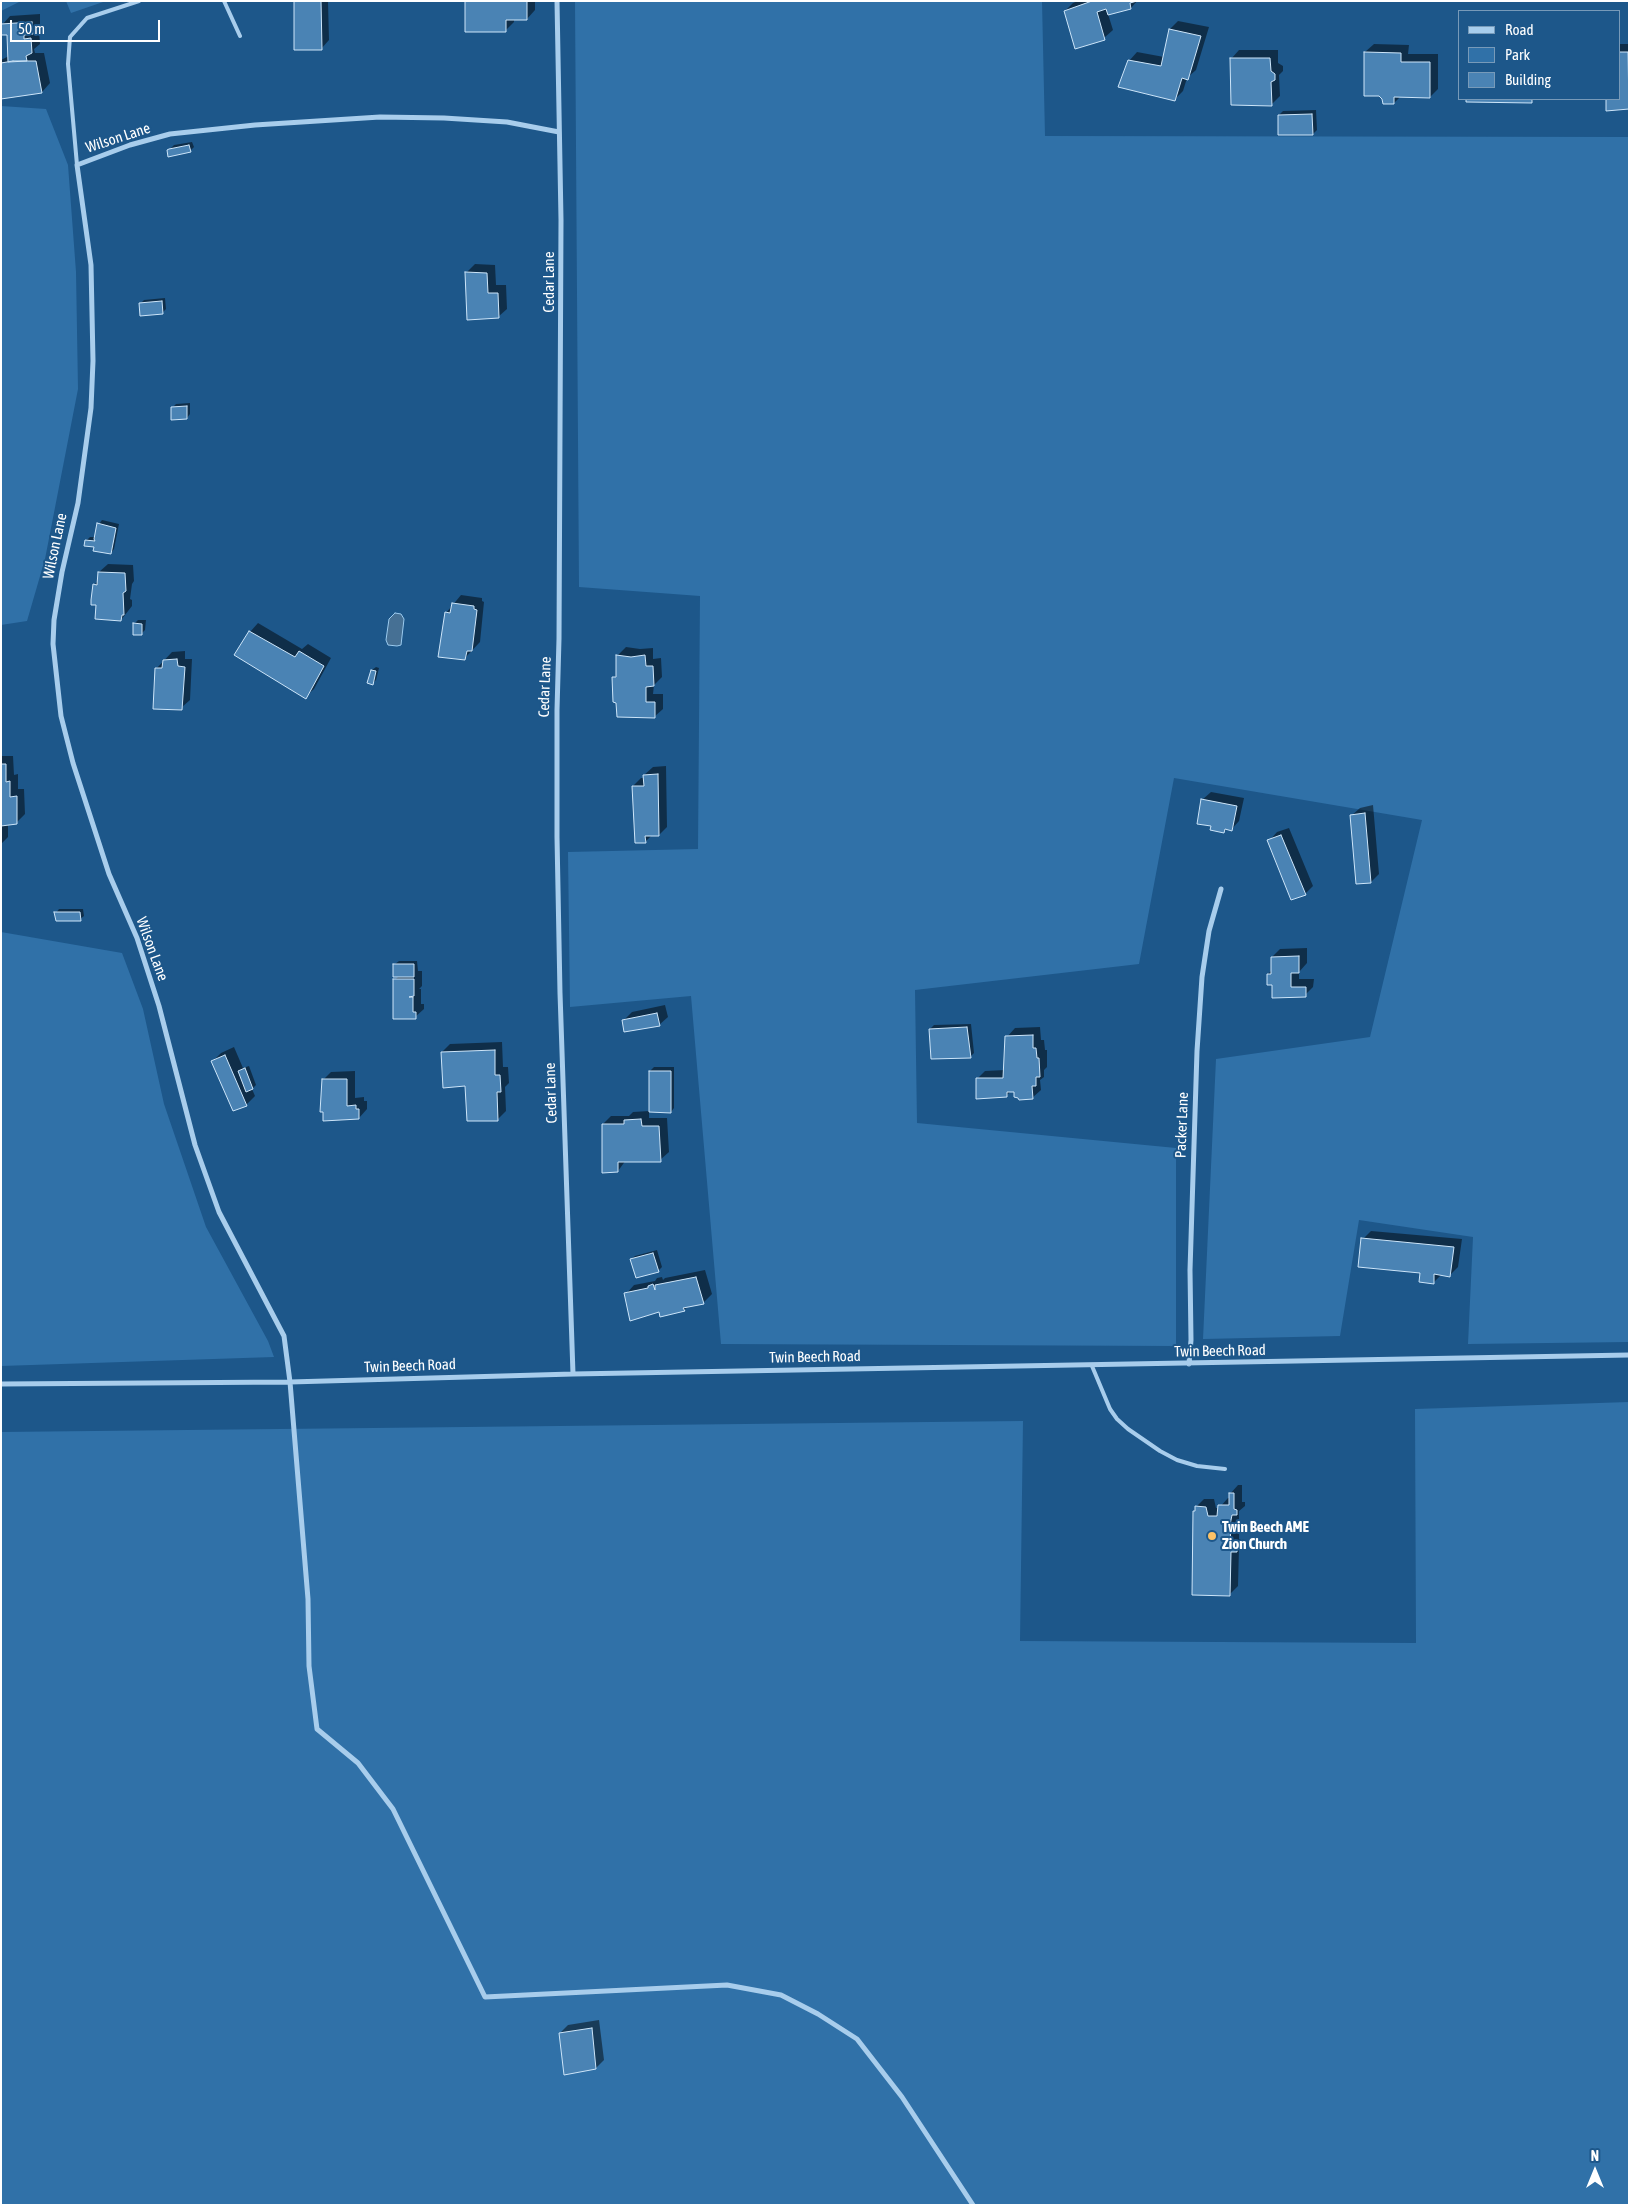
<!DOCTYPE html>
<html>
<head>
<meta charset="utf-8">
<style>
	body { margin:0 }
	#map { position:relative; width:1630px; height:2206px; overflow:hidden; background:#1d578a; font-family:"Asap Condensed",sans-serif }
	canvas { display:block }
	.frame { position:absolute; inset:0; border:2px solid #fff; pointer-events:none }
	.legend { position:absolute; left:1458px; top:10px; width:162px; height:90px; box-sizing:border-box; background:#1d578a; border:1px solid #779ab9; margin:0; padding:6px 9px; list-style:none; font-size:15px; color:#fff }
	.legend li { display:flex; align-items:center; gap:10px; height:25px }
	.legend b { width:25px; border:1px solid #779ab9 }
	.north { position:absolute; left:1570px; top:2146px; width:50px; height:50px; -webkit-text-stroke:4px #1d578a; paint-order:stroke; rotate:0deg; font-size:14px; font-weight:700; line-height:20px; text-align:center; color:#fff }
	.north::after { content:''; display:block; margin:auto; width:18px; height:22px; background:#fff; clip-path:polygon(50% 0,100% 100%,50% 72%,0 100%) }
	.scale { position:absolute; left:10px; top:20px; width:150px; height:22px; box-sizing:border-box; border:2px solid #fff; border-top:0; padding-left:6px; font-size:15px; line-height:18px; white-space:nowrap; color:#fff; -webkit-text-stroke:4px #1d578a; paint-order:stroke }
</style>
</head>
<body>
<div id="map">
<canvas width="1630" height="2206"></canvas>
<div class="frame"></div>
<ul class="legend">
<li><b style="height:6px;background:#a8cdec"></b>Road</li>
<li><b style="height:14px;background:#3071a8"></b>Park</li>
<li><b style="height:14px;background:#4a83b4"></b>Building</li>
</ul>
<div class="north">N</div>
<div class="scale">50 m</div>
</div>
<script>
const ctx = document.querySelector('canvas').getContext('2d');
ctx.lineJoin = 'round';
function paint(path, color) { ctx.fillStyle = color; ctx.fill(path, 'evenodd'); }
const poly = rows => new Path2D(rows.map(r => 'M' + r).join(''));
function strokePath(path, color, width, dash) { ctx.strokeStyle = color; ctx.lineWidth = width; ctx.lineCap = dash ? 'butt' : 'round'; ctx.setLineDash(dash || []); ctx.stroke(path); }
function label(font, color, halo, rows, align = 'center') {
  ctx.font = font + ' "Asap Condensed",sans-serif'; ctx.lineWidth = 4; ctx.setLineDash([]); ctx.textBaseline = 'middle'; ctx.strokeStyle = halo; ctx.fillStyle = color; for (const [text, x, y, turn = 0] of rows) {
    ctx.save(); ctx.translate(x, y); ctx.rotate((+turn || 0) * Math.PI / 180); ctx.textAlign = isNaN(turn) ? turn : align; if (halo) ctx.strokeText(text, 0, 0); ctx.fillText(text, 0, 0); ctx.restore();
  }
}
paint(poly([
	[1,1,21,1,1,11],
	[66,1,106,1,71,13],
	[575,1,1042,1,1045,136,1629,137,1629,1342,1468,1344,1473,1237,1359,1220,1340,1336,1203,1339,1216,1059,1370,1037,1422,820,1174,778,1139,964,915,990,917,1123,1176,1148,1176,1346,721,1344,691,996,570,1007,568,852,698,849,700,596,579,587],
	[1,106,46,109,68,165,76,272,78,389,45,559,27,621,1,625],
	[1,932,122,953,143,1009,164,1104,206,1227,268,1341,274,1357,1,1366],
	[1629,1402,1629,2205,1,2205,1,1432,1023,1421,1020,1641,1416,1643,1415,1409]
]), '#3071a8');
const water = poly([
	[395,613,401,614,404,619,401,645,397,646,388,645,386,640,389,619,395,613]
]);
paint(water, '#467094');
strokePath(water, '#9bcaee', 1);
paint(poly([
	[295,1,328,1,329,40,321,49],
	[466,1,535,1,535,10,527,19,514,19,514,22,506,30],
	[1078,1,1137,1,1131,8,1108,14,1113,30,1104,38,1065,11,1073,3],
	[40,14,40,24,33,31,39,31,40,44,34,49,35,53,44,53,50,83,42,92,1,93,1,60,9,56,8,33,2,25,10,16],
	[1178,21,1209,27,1196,70,1187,78,1183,91,1174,100,1129,61,1137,52,1164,57,1170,29],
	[1374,44,1409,45,1408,54,1438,54,1438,89,1430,97,1401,96,1394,103,1365,52],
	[1619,44,1629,44,1629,108,1607,110,1607,99,1619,99],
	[1239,50,1278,50,1278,63,1283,66,1283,71,1279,75,1280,96,1272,104,1231,59],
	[1467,99,1534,99,1532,101,1467,101],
	[1316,110,1317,130,1313,134,1279,115,1283,111],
	[192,142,194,147,190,151,168,151,174,145],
	[475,264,495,265,496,285,506,285,507,309,498,317,467,272],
	[165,298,166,309,162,313,140,304,144,300],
	[190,403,190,414,187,418,172,408,176,404],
	[102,520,119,524,114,549,111,553,86,541,90,537,96,537,99,524],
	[108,564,133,565,134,581,132,584,130,599,132,600,132,606,121,620,97,604,94,585,99,580,99,572],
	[461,595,482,598,482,601,484,602,480,642,465,658,446,613],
	[138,620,146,620,145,630,141,634,134,624],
	[258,623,302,649,308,644,331,658,314,689,305,697,236,654,250,632],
	[626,647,640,649,653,648,653,659,661,658,662,677,654,685,653,694,663,694,663,709,654,717,614,678,617,674,617,656],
	[185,651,185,659,192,659,190,700,181,708,156,669,172,652],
	[376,667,379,668,376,680,372,684,372,670],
	[1,756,13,756,14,775,18,774,18,789,24,789,25,814,16,823,8,824,8,837,1,844],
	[666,766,667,827,659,835,652,835,645,842,633,786,641,778,644,778,644,775,653,767],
	[1211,792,1244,798,1239,821,1231,830,1227,829,1224,832,1212,825,1202,800],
	[1373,805,1379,874,1371,882,1351,816,1360,808],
	[1289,828,1313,886,1305,894,1269,841,1277,832],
	[59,909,83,909,84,916,80,919,56,913],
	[1307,948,1307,963,1299,972,1299,979,1314,979,1313,987,1305,995,1273,984,1268,974,1272,970,1272,957,1280,949],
	[399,961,417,961,418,971,422,971,422,986,419,989,421,989,421,1004,424,1004,424,1009,415,1017,395,980,399,976,395,964],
	[665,1005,668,1017,659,1025,624,1020,632,1012],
	[971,1024,974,1053,970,1057,930,1029,934,1025],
	[1040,1027,1041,1040,1044,1040,1045,1050,1047,1050,1047,1067,1044,1070,1044,1077,1040,1080,1041,1090,1032,1098,1015,1091,1011,1091,1006,1096,977,1079,985,1071,1005,1070,1007,1037,1015,1028],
	[502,1042,503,1067,508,1067,509,1083,505,1087,506,1111,498,1119,466,1085,442,1052,450,1044],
	[234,1047,243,1068,249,1066,256,1085,252,1089,255,1096,246,1105,234,1110,213,1061,221,1053],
	[654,1067,674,1067,674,1108,671,1112,650,1071],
	[355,1071,355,1098,364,1097,364,1101,367,1101,367,1109,359,1118,324,1111,323,1080,331,1072],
	[649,1111,649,1118,667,1118,669,1152,660,1160,626,1160,618,1171,603,1124,611,1116,629,1116,633,1112],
	[1371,1231,1462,1239,1458,1267,1450,1275,1442,1274,1433,1283,1421,1272,1363,1239],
	[657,1250,662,1267,658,1271,631,1259,635,1256],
	[705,1270,712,1294,703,1303,689,1306,684,1310,660,1311,626,1294,634,1285,655,1281,657,1278,662,1277,663,1280,665,1278],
	[1238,1485,1242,1485,1242,1502,1245,1502,1245,1506,1239,1511,1239,1539,1245,1539,1245,1542,1239,1548,1238,1586,1230,1594,1196,1507,1204,1499,1214,1499,1216,1508,1219,1508,1228,1498,1230,1498,1230,1494],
	[599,2020,604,2060,596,2068,560,2033,568,2025]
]), '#0007');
const building = poly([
	[294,1,321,1,322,50,294,50,294,1],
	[465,1,527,1,527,20,506,20,506,32,465,32,465,1],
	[1092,1,1137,1,1130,3,1131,9,1108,15,1106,9,1097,12,1105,40,1075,49,1064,11,1092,1],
	[32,22,33,34,24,35,24,39,31,38,32,53,26,56,27,61,8,62,7,35,1,35,1,24,32,22],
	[1169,29,1201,36,1188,80,1182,78,1175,101,1118,87,1128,60,1161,66,1169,29],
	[1364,52,1401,53,1401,62,1430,62,1430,98,1394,97,1394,104,1383,104,1382,99,1379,96,1364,96,1364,52],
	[1619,52,1628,52,1629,109,1606,111,1606,99,1619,99,1619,52],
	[1230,58,1270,58,1271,71,1275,74,1275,80,1271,82,1272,106,1231,105,1230,58],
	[13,61,36,61,42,93,1,99,1,63,13,61],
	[1466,99,1532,99,1532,103,1466,102,1466,99],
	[1312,114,1313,135,1278,135,1278,115,1312,114],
	[189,145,191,152,168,157,167,150,169,149,189,145],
	[465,272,487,273,488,293,498,293,499,318,467,320,465,272],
	[162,301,163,314,140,316,139,303,162,301],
	[187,406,187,419,171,420,171,407,187,406],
	[97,523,116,528,111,554,93,551,94,547,84,546,85,540,95,541,94,539,97,523],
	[98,572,125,573,126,591,123,593,124,615,122,615,121,621,95,619,96,605,91,605,91,600,93,584,97,585,98,572],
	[452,603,474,606,474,609,477,610,472,651,467,651,465,660,438,657,445,612,450,613,452,603],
	[133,623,142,624,142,635,133,635,133,623],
	[249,631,295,657,299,651,324,666,306,699,234,655,249,631],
	[616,655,631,657,645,655,646,666,653,666,654,686,646,687,646,702,655,702,655,718,617,717,616,703,613,702,612,677,616,677,616,655],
	[177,659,178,666,185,667,182,710,153,709,155,668,162,668,163,660,177,659],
	[371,670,376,671,373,685,367,683,371,670],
	[1,764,6,764,6,782,10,781,10,797,17,796,17,824,1,826,1,764],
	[658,774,659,836,645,836,646,843,635,843,632,786,644,786,643,775,658,774],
	[1201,799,1237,806,1232,831,1225,829,1224,833,1210,830,1211,826,1197,824,1201,799],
	[1365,813,1371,883,1356,884,1350,815,1365,813],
	[1281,835,1306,895,1291,900,1267,840,1281,835],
	[54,912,80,912,81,921,56,921,54,912],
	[1299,956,1299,973,1291,973,1291,987,1306,987,1306,997,1272,998,1272,985,1267,985,1267,974,1271,974,1271,957,1299,956],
	[393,964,414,964,414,977,393,977,393,964],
	[393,979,414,979,414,996,409,997,413,997,413,1012,416,1012,416,1019,393,1019,393,979],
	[657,1013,660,1026,624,1032,622,1020,657,1013],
	[967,1027,971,1058,931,1059,929,1029,967,1027],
	[1033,1035,1033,1048,1036,1048,1037,1058,1039,1058,1040,1077,1036,1077,1036,1086,1032,1086,1033,1099,1019,1100,1018,1098,1014,1097,1014,1092,1007,1092,1007,1097,976,1099,976,1078,1003,1078,1005,1036,1033,1035],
	[495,1050,495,1075,500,1075,501,1092,497,1092,498,1121,467,1121,465,1086,443,1088,441,1052,495,1050],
	[225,1055,247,1106,233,1111,211,1061,225,1055],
	[245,1068,253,1089,246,1092,238,1071,245,1068],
	[649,1071,671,1071,671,1113,649,1112,649,1071],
	[322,1079,347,1079,347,1106,356,1105,356,1109,359,1109,359,1119,323,1121,323,1112,320,1112,322,1079],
	[641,1119,642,1126,659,1126,661,1162,618,1162,618,1172,602,1173,602,1124,624,1124,624,1120,641,1119],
	[1361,1238,1454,1247,1450,1277,1434,1274,1434,1284,1419,1282,1420,1273,1358,1267,1361,1238],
	[653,1253,659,1272,636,1278,630,1259,653,1253],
	[696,1277,704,1304,683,1308,685,1311,660,1317,659,1312,630,1321,624,1293,648,1288,648,1286,653,1284,655,1290,655,1285,696,1277],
	[1229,1493,1234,1493,1234,1509,1237,1510,1237,1515,1232,1515,1230,1525,1231,1547,1237,1547,1237,1552,1231,1552,1230,1596,1192,1595,1193,1511,1195,1511,1195,1506,1206,1507,1208,1516,1217,1516,1218,1505,1229,1505,1229,1493],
	[592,2028,596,2069,564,2075,559,2033,592,2028]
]);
paint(building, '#4a83b4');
strokePath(building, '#cde5f9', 1);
strokePath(poly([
	[224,1,240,36],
	[77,165,68,64,70,37,87,18,139,1],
	[1092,1366,1110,1409,1117,1419,1128,1429,1160,1451,1177,1460,1197,1466,1225,1469]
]), '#a8cdec', 4);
strokePath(poly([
	[557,1,561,220,559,639,557,710,557,837,560,993,573,1374],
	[559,132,507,122,444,118,380,117,255,125,170,134,130,145,77,165,91,265,93,361,91,408,78,503,62,572,54,620,53,644,61,716,73,763,109,874,137,938,159,1006,195,1145,219,1212,284,1336,290,1382,308,1599,309,1666,317,1729,358,1763,393,1809,485,1997,727,1985,781,1995,818,2014,857,2039,902,2097,973,2205],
	[1189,1364,1191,1340,1190,1270,1197,1051,1202,977,1209,931,1221,889],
	[1,1384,290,1382,573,1374,1629,1355]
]), '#a8cdec', 5);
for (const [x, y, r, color] of [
	[1212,1536,5,"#fcc266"]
]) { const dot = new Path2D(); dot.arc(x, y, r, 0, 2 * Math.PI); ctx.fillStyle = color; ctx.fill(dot); strokePath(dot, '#1d578a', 2); }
label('15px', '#fff', '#1d578a', [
	["Wilson Lane",118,138,-18],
	["Cedar Lane",549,282,-90],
	["Wilson Lane",55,546,-78],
	["Cedar Lane",545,687,-88],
	["Wilson Lane",152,949,70],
	["Cedar Lane",551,1093,-92],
	["Packer Lane",1182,1125,-88],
	["Twin Beech Road",1220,1351,-1],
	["Twin Beech Road",815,1357,-1],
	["Twin Beech Road",410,1366,-2]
]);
label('bold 15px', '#fff', '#1d578a', [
	["Twin Beech AME",1222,1527],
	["Zion Church",1222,1544]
], 'left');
</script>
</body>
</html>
